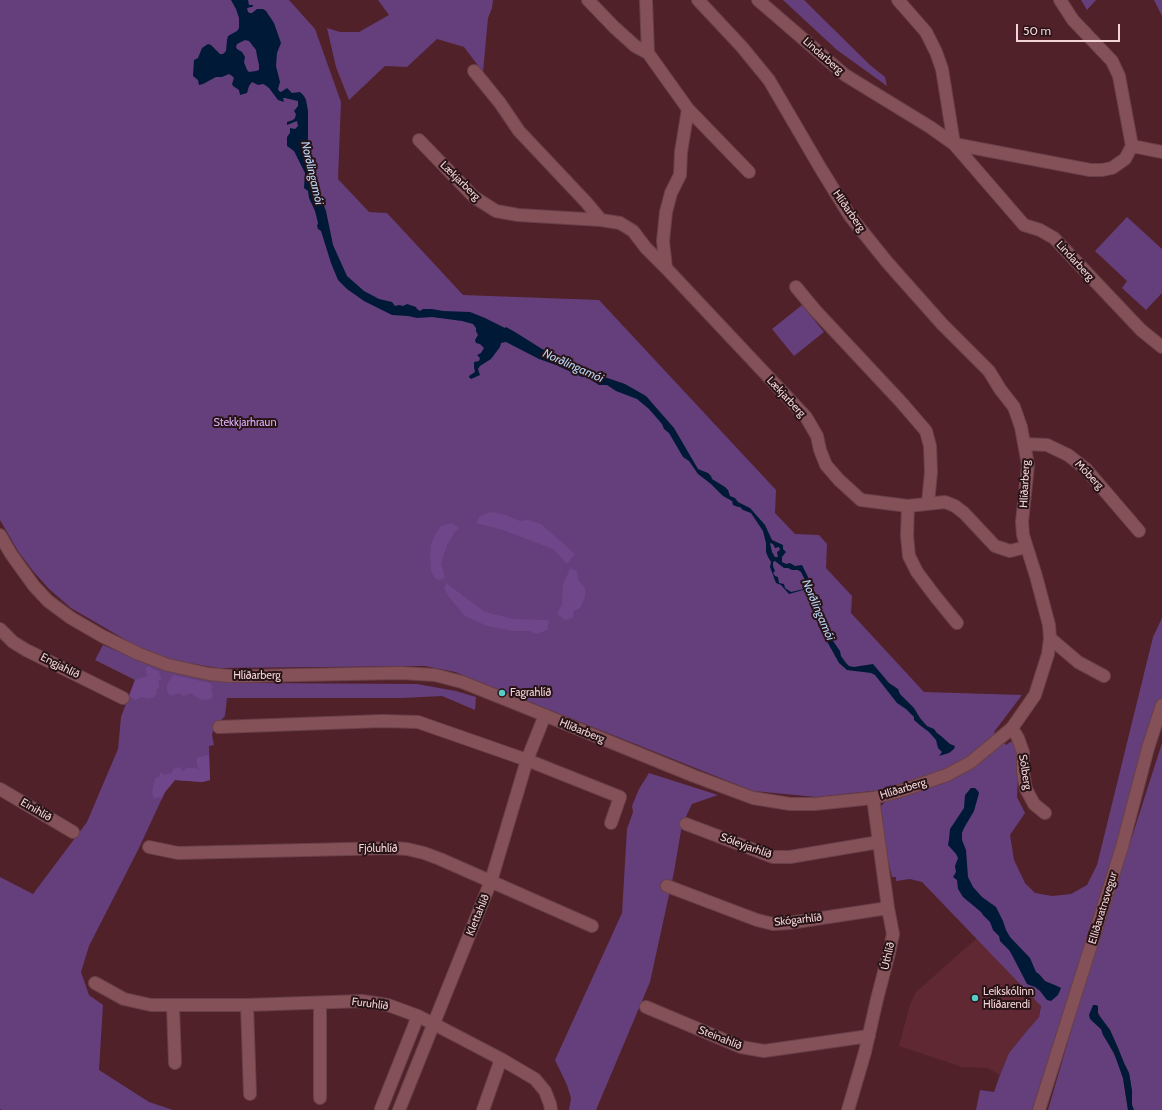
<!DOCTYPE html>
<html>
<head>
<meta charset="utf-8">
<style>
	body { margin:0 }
	#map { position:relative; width:1162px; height:1110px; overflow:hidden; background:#502129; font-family:Cabin,sans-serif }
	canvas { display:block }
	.scale { position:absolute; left:1016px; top:24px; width:104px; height:18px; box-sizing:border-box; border:2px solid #f2d3d6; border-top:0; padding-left:5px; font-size:12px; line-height:14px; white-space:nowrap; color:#f2d3d6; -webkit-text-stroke:3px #281316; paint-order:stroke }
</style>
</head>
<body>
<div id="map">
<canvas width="1162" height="1110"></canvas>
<div class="scale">50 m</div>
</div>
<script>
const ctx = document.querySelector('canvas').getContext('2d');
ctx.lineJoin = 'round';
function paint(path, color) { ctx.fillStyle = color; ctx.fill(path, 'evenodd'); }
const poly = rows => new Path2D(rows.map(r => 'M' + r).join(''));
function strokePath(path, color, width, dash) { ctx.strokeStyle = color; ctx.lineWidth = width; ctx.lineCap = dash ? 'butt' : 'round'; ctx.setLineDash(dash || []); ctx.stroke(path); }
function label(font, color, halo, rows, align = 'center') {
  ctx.font = font + ' Cabin,sans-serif'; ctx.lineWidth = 4; ctx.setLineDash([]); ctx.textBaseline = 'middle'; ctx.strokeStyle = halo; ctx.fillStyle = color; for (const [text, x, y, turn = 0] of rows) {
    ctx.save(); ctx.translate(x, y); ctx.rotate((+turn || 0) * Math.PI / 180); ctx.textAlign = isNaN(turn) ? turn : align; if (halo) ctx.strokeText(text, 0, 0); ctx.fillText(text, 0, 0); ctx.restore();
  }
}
paint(poly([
	[986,930,1041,1004,1039,1017,1026,1032,1009,1053,1000,1075,987,1068,962,1067,899,1046,910,1004,916,992]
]), '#5f2832');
paint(poly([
	[0,0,289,0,315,29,341,102,338,179,369,212,387,213,463,295,599,300,776,490,775,513,795,534,819,535,827,544,826,568,852,596,851,613,924,692,1022,695,994,732,1006,745,1012,741,1016,744,1019,755,1017,797,1025,813,1010,835,1014,860,1025,883,1035,893,1052,896,1071,894,1087,885,1097,865,1153,637,1162,618,1162,704,1032,1110,976,1110,980,1090,994,1092,1000,1075,1009,1053,1026,1032,1039,1017,1041,1006,922,882,910,879,896,881,896,877,892,877,886,851,881,806,884,803,882,790,816,797,753,791,455,672,425,666,218,668,166,659,136,646,71,608,49,589,33,571,18,551,0,520],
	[378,0,493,0,492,8,488,18,483,72,464,47,437,39,407,67,385,66,349,100,336,67,327,28,340,32,359,32,389,15],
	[783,0,804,0,870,65,885,77,887,86,837,50],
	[1081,0,1096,0,1087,10],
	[1154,0,1162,0,1162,16],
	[1127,217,1162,249,1162,293,1146,310,1122,288,1127,281,1095,251],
	[802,305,824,332,794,356,772,329],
	[103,645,141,661,204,679,260,683,417,684,456,691,476,697,475,710,442,696,402,698,227,698,225,716,214,727,212,735,214,745,209,746,210,780,202,782,175,780,165,792,138,850,89,946,81,972,89,995,103,1005,99,1070,149,1102,173,1110,2,1110,0,1109,0,877,33,894,87,822,118,749,121,717,135,680,95,660],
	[1162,743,1162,1110,1134,1110,1132,1105,1132,1091,1129,1073,1124,1063,1118,1048,1110,1030,1101,1018,1098,1012,1092,1021,1101,1029,1116,1058,1123,1078,1128,1110,1048,1110,1082,993],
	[649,773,718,795,692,804,682,825,674,872,650,982,596,1110,569,1110,571,1098,567,1085,555,1060,622,913,627,829,633,812,632,806,639,789]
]), '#643f7c');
paint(poly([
	[490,512,503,514,520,521,528,520,541,524,575,554,567,564,553,549,503,530,476,523,480,516],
	[451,523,459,528,454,533,447,545,441,563,445,578,439,580,435,578,431,571,430,555,431,544,435,535,441,526],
	[570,569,574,570,577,571,578,580,585,588,585,597,580,608,574,611,573,618,565,620,557,614,562,604,563,584],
	[446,583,485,612,513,619,549,620,547,630,537,634,529,631,514,631,487,626,465,616,449,597,444,588],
	[149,666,154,670,158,671,161,676,161,679,158,681,159,684,159,688,156,689,157,693,154,697,147,699,142,697,135,700,129,696,135,680,147,676,146,668],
	[173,675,210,683,213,687,211,690,213,695,212,699,201,700,190,693,187,695,183,696,179,693,174,695,170,696,167,690,167,685],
	[206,755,209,756,210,780,202,782,175,780,165,792,162,798,159,797,154,799,152,793,155,778,159,777,160,773,162,773,165,775,168,773,171,774,173,769,179,767,183,771,187,768,195,768,199,770,197,764,197,757,202,757]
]), '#70468a');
paint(poly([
	[231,0,248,0,249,5,253,5,253,6,252,7,251,7,247,8,248,12,250,13,252,13,257,9,263,9,266,11,274,23,281,43,277,53,276,66,280,82,278,89,279,91,281,92,287,88,292,93,300,92,304,96,306,100,308,111,308,145,313,178,326,211,333,245,347,276,364,291,379,299,392,302,395,306,399,305,403,306,407,304,416,307,417,309,420,311,423,309,432,309,443,311,470,312,485,318,505,328,506,327,515,332,542,349,567,359,571,362,571,364,575,366,578,367,580,366,582,368,593,373,625,384,646,396,674,428,698,469,708,473,711,476,712,479,725,487,728,490,730,496,735,498,738,502,750,508,765,525,772,540,783,545,783,549,786,552,782,557,782,562,786,564,790,563,795,566,802,565,810,581,810,585,812,588,813,595,818,598,824,625,833,641,840,651,841,656,846,663,849,666,854,667,873,664,889,683,898,689,900,694,914,708,920,718,927,726,934,729,937,733,941,736,950,744,955,746,954,749,949,753,939,756,942,752,938,748,936,740,929,732,921,726,914,720,914,717,906,709,897,703,875,675,871,673,847,670,839,663,818,625,817,606,815,602,812,601,806,591,803,590,789,594,781,585,776,583,770,567,771,562,768,557,766,552,766,543,763,531,751,513,743,510,740,507,738,507,733,505,732,501,723,496,711,484,698,474,689,461,683,457,669,433,664,429,662,424,649,409,637,399,616,391,607,385,599,385,587,377,582,377,556,365,539,359,506,342,501,343,500,347,491,359,480,366,478,369,480,375,471,379,469,377,469,376,475,372,474,367,474,362,479,361,480,358,477,355,481,353,484,348,480,344,476,343,475,340,478,335,476,331,476,328,473,324,462,321,432,317,417,318,408,316,392,315,364,301,347,289,338,280,331,263,321,231,318,229,317,226,318,223,315,211,309,198,308,191,304,188,305,173,294,151,287,146,287,137,290,133,290,128,295,129,298,126,297,121,287,125,287,122,293,120,295,118,296,114,294,111,298,106,298,101,285,98,283,98,284,102,278,100,269,88,265,85,263,84,258,85,252,82,249,86,247,93,240,95,239,90,233,86,232,84,234,78,232,76,229,74,222,77,216,77,203,84,199,85,198,80,193,76,194,60,198,58,202,48,208,44,211,45,220,54,223,54,226,51,227,40,228,36,237,31,239,28,239,18,236,9],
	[245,40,249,41,256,50,257,56,259,65,259,70,256,71,249,72,247,70,244,62,245,57,242,52,237,49,236,47,237,44],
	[770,543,773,544,775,548,779,547,780,550,777,552,778,557,775,557,772,552],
	[775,561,784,568,788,568,792,570,798,570,801,572,807,584,808,588,791,592,785,588,784,584,779,583,778,577,775,576,773,573,775,571,773,566,773,562],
	[971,788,975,788,978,791,979,793,974,811,964,828,962,833,962,840,966,850,968,877,973,887,982,897,996,907,1003,921,1006,930,1010,937,1030,958,1036,972,1039,974,1045,981,1057,986,1061,988,1058,995,1051,1001,1047,1000,1040,991,1035,987,1027,984,1012,955,1009,950,1000,941,999,936,993,930,990,922,983,915,981,912,963,897,958,889,957,880,953,877,956,872,955,866,958,858,956,854,948,845,949,839,950,829,964,808,965,795],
	[1093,1005,1096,1005,1098,1006,1098,1014,1110,1030,1118,1048,1124,1063,1129,1073,1132,1091,1132,1105,1134,1110,1128,1110,1123,1078,1114,1053,1103,1035,1101,1029,1090,1019,1089,1015]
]), '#001937');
const minor = poly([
	[588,0,614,27,635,46,648,53],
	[646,0,648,53,688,109,681,152,680,175,671,193,666,212,663,241,666,268,806,417,817,436,820,450,826,465,839,480,861,500,908,506,945,502,955,506,964,513,995,546,1010,551,1026,547],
	[758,0,845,75,930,127,954,144,1090,170,1102,170,1112,168,1125,159,1132,146,1119,76,1112,61,1073,20,1060,0],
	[898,0,926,32,936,52,942,69,954,144,1024,225,1040,230,1054,238,1141,330,1162,347],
	[474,71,500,103,519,131,586,202,601,220],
	[688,109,749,172],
	[419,140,474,197,496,211,518,215,601,220,620,223,633,231,646,248,666,268],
	[1132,146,1162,152],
	[796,287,815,310,901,402,926,431,930,446,931,472,928,503],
	[1025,444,1047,445,1068,455,1086,469,1139,531],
	[908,506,907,536,909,556,917,572,935,596,957,623],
	[0,629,13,642,26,650,123,698],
	[1050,638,1078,662,1104,676],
	[219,727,382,721,418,722,527,760,620,797,611,823],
	[1012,728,1018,738,1023,752,1023,772,1026,789,1034,804,1045,813],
	[0,789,73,832],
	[686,824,773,857,790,857,879,842],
	[149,847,178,853,392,848,407,849,424,853,440,859,592,926],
	[667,886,757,920,773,924,789,923,888,908],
	[95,983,124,999,151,1005,247,1005,362,1001,388,1005,418,1016,434,1024,501,1059,535,1079,545,1091,550,1104,551,1110],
	[320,1003,320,1098],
	[247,1005,250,1094],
	[173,1006,175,1063],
	[646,1007,741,1047,764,1051,869,1036],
	[381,1109,418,1016],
	[399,1110,491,881,527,760,545,715],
	[483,1110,501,1059],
	[848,1110,865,1052,877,999,889,953,893,934,888,908,873,798]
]);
const tertiary = poly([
	[0,535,11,554,34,586,48,601,71,618,102,636,139,654,168,665,209,674,230,676,248,676,401,673,435,675,462,682,522,706,694,776,753,798,790,804,815,804,873,798,897,792,947,775,971,762,1012,728,1035,695,1048,654,1050,638,1049,625,1036,576,1023,535,1022,522,1028,465,1021,427,1014,407,1000,389,989,371,942,324,887,262,850,216,821,169,769,80,742,47,698,0]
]);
const secondary = poly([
	[1039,1110,1122,847,1148,748,1162,705]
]);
strokePath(minor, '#694049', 14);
strokePath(tertiary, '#694049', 14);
strokePath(secondary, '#694049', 14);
strokePath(minor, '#855158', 12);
strokePath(tertiary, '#855158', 12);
strokePath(secondary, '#855158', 12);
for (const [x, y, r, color] of [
	[502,693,4,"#54cdc8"],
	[975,998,4,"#54cdc8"]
]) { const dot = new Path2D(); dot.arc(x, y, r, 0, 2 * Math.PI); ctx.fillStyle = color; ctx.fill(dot); strokePath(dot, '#281316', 1.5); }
label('11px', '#f2d3d6', '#281316', [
	["Lindarberg",823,56,41],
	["Lækjarberg",460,181,44],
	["Hlíðarberg",849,211,55],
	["Lindarberg",1075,261,47],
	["Lækjarberg",786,397,47],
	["Móberg",1089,475,46],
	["Hlíðarberg",1025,484,-87],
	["Engjahlíð",60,666,27],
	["Hlíðarberg",257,676],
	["Hlíðarberg",582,731,22],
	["Sólberg",1025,772,81],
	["Hlíðarberg",903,789,-17],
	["Einihlíð",36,810,30],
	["Sóleyjarhlíð",746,846,20],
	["Fjóluhlíð",378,849],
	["Elliðavatnsvegur",1103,908,-73],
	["Klettahlíð",478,915,-68],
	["Skógarhlíð",798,920,-6],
	["Úthlíð",888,956,-77],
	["Furuhlíð",370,1004,7],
	["Steinahlíð",720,1038,22]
]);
label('11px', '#ddaffc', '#281316', [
	["Stekkjarhraun",245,423]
]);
label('11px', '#f2d3d6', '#281316', [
	["Fagrahlíð",510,693],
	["Leikskólinn",983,992],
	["Hlíðarendi",983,1005]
], 'left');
label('italic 12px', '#b7d6f8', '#281316', [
	["Norðlingamói",312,173,77],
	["Norðlingamói",573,366,24],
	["Norðlingamói",818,610,67]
]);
</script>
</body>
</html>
